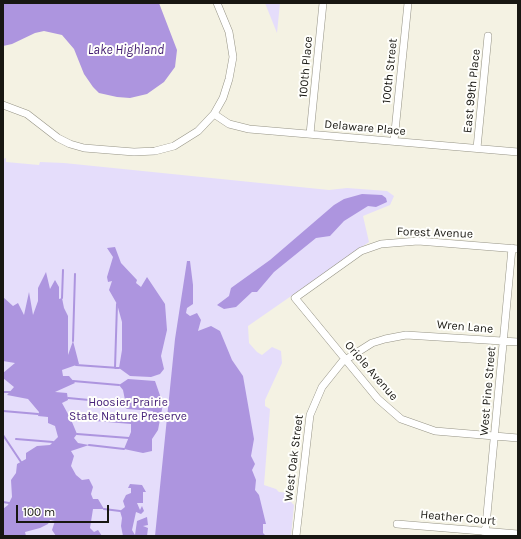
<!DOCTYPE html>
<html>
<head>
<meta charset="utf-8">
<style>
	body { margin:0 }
	#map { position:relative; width:521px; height:539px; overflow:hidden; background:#f4f2e3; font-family:Karla,sans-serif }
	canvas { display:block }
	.frame { position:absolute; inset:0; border:4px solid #181712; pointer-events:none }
	.scale { position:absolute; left:16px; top:505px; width:93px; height:18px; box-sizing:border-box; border:2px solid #181712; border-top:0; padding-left:5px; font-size:12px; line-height:14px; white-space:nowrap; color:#181712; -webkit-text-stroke:3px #fffffc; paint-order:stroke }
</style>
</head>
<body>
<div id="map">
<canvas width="521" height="539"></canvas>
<div class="frame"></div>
<div class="scale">100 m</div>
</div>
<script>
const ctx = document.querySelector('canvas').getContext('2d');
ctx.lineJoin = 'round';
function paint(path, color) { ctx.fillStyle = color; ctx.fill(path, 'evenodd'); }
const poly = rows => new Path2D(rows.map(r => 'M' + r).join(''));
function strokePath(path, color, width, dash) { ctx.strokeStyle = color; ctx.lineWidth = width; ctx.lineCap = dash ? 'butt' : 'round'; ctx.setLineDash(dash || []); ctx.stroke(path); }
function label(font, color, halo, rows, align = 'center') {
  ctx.font = font + ' Karla,sans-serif'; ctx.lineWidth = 4; ctx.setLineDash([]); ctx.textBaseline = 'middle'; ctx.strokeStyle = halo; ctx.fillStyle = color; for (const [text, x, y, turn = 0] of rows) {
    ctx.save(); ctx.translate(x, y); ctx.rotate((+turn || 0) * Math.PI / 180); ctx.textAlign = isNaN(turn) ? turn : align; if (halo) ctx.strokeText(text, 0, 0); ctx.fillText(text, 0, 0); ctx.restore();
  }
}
paint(poly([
	[265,3,280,3,277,33],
	[6,158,6,162,39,165,40,162,64,163,329,190,347,188,387,191,394,196,390,205,363,216,369,242,248,326,249,343,257,352,262,355,272,347,281,351,282,363,265,400,265,406,270,409,264,485,276,489,279,492,292,493,291,502,294,505,291,536,3,536,3,159]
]), '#e5ddfb');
paint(poly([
	[3,3,159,3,177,50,175,67,164,82,147,94,130,98,117,97,99,93,93,87,84,74,74,49,62,35,44,31,35,33,12,44,3,46],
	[362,194,382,195,386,198,387,202,376,207,368,206,344,221,330,236,316,238,274,272,257,292,252,292,236,307,224,309,217,305,229,296,231,288,270,260,334,205,344,199],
	[115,247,121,263,137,280,136,283,141,287,147,277,165,304,167,330,161,356,164,369,160,374,151,377,130,376,119,368,122,350,122,322,117,304,109,290,112,281,108,282,107,277,113,257,107,248],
	[187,261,190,261,193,285,193,304,187,308,186,313,190,316,197,313,201,320,198,331,211,326,220,331,232,360,243,376,254,439,251,456,255,464,252,470,256,480,255,490,259,495,266,524,263,524,263,533,266,536,155,536,175,339],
	[46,272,50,289,55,280,59,287,59,299,62,298,64,308,68,316,68,355,73,341,79,364,62,370,63,376,69,376,75,383,55,392,67,393,68,400,62,403,68,414,83,419,72,422,77,434,74,438,78,443,89,445,71,451,74,456,71,466,76,475,82,480,89,479,93,487,91,494,93,499,98,499,104,509,93,509,90,528,94,532,98,530,102,536,56,536,52,530,55,521,50,520,48,524,40,528,25,532,26,536,3,536,3,509,8,505,12,497,11,480,16,473,17,464,26,459,26,453,37,446,50,445,58,437,55,426,48,423,48,417,38,416,39,412,28,399,7,395,14,387,3,378,3,373,15,363,3,361,3,297,13,306,18,303,24,315,29,292,33,315,38,301,38,288],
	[128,379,155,381,163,404,158,430,152,439,152,451,143,453,124,449,131,432,131,420,150,421,153,411,127,409,121,403,125,400,123,390,119,385],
	[130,484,142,485,146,492,143,492,143,503,137,503,140,510,142,506,144,511,141,514,136,512,132,530,135,535,137,521,147,517,148,525,143,526,148,528,147,536,123,536,121,526,122,518,120,511,125,507,123,501,126,495,131,493,131,488,128,488]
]), '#ad95df');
strokePath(poly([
	[62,298,63,270],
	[73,341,75,274],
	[76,365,119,368],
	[115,368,117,304],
	[73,381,119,385],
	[3,392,10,392],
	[68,398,121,403],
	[3,411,38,414],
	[83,419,131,423],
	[77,434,129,438],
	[3,435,21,462],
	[16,439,53,442],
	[89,445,124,449],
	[3,502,9,503],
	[104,509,120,511]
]), '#ad95df', 2);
const minor = poly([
	[3,105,27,114,58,138,70,144,84,148,134,152,155,151,174,146,198,131,214,114,223,98,229,79,233,57,229,32,217,3],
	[214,114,229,124,249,129,518,152],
	[310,134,323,3],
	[394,141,408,3],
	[477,148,488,36],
	[518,249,418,241,381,244,361,251,295,298,378,399,401,419,435,431,518,438],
	[397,524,518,534],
	[296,536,310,415,322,387,342,362,372,343,385,339,406,335,518,342],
	[485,536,512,248]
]);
strokePath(minor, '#969486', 8);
strokePath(minor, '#fff', 7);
label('12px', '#181712', '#fffffc', [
	["100th Place",306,67,-85],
	["100th Street",390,71,-84],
	["East 99th Place",472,91,-84],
	["Delaware Place",365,128,5],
	["Forest Avenue",435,233,2],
	["Wren Lane",465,327,5],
	["Oriole Avenue",371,371,49],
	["West Pine Street",488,391,-85],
	["West Oak Street",294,458,-83],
	["Heather Court",458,518,5]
]);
label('12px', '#48247a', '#fffffc', [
	["Hoosier Prairie",128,403],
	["State Nature Preserve",128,417]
]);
label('italic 13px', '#3f196f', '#fffffc', [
	["Lake Highland",126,50]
]);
</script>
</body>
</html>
